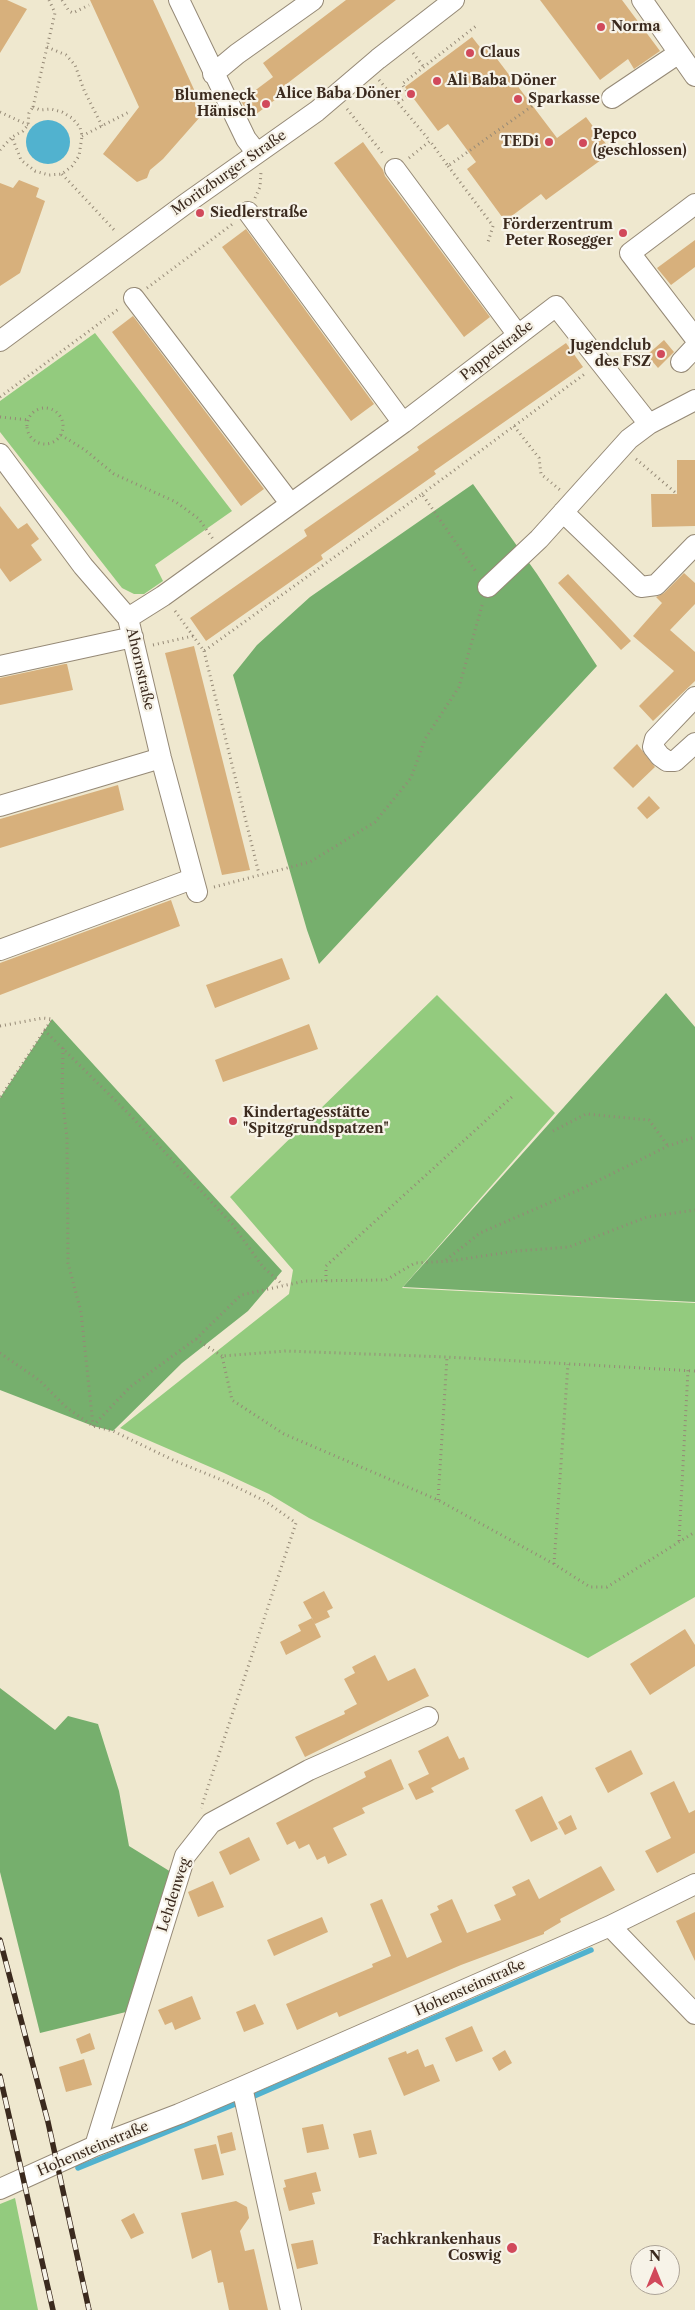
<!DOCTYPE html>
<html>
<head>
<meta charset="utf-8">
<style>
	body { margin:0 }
	#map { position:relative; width:695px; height:2310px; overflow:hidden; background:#efe8cf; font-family:"Libre Caslon Text",serif }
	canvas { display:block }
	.north { position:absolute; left:630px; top:2245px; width:50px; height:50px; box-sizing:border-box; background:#f7f3e8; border:1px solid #aca397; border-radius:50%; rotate:0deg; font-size:14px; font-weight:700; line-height:20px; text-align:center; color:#3b2a1e }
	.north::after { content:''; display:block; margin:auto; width:18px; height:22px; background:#d1495b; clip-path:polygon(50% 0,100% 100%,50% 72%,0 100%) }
</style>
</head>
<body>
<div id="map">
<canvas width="695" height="2310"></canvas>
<div class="north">N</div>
</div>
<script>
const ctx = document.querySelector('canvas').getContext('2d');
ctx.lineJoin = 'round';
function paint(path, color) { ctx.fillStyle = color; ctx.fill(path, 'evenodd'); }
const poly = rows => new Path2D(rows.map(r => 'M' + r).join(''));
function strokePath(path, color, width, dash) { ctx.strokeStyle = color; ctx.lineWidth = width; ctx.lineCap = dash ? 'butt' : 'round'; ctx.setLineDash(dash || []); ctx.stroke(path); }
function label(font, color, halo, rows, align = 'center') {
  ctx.font = font + ' "Libre Caslon Text",serif'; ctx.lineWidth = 4.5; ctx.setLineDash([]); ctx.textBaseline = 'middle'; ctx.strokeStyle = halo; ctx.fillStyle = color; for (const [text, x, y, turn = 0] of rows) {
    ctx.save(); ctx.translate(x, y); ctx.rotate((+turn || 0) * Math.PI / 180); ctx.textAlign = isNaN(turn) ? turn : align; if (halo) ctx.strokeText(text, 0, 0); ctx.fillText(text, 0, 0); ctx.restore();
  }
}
paint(poly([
	[95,333,232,511,155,565,163,581,144,594,134,594,122,588,0,432,0,401],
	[437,995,555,1113,402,1288,695,1303,695,1597,588,1658,309,1518,269,1494,224,1473,120,1428,289,1294,293,1270,230,1197],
	[15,2198,38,2310,0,2310,0,2204]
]), '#93cb7e');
paint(poly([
	[473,484,537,574,597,666,319,964,307,930,233,675,257,645,310,597],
	[666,993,695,1027,695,1302,403,1287],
	[52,1019,282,1271,248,1311,182,1363,113,1431,93,1426,0,1390,0,1098],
	[0,1688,55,1730,68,1716,98,1724,119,1791,129,1846,171,1872,130,2011,40,2033,0,1872]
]), '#76af6d');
paint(poly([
	'26 142a22 22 0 1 1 44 0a22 22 0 1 1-44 0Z'
]), '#51b2cf');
strokePath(poly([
	[78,2168,245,2100,591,1950]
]), '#51b2cf', 5.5);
paint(poly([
	[0,0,7,0,27,9,0,53],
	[90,0,153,0,197,96,193,97,200,117,163,159,150,170,147,178,137,182,103,154,139,107],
	[346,0,396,0,280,89,284,93,251,118,241,101,273,77,263,63],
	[540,0,622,0,660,51,634,69,628,59,600,80],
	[472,37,483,51,488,47,557,138,586,117,612,152,546,200,541,194,505,221,467,169,476,162,448,124,438,131,405,87],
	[363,142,383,170,385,176,490,317,464,337,334,163],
	[19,180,39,188,36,197,45,201,20,273,0,286,0,183,13,188],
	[246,229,374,404,351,421,222,247],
	[695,240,695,267,671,285,657,268],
	[133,316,264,489,241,506,112,332],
	[664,340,674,352,658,368,647,355],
	[566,343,583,367,434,471,436,474,321,555,323,559,206,641,190,618,307,536,304,530,419,450,417,447],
	[677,460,695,460,695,526,652,527,651,494,677,494],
	[0,506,18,529,27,523,39,539,31,545,42,560,10,582,0,568],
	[684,573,695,583,695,604,670,630,695,652,695,681,653,721,639,706,674,671,633,636,662,603,656,597,664,593],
	[568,574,631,641,621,650,558,583],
	[194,646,250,870,222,875,165,653],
	[65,664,67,664,73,690,0,705,0,678],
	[637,744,655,767,633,788,613,768],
	[118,785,124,810,0,848,0,819],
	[649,796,660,808,647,819,637,808],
	[171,900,180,926,0,995,0,963],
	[282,958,290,979,215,1008,206,985],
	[309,1024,318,1049,223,1082,215,1060],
	[324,1591,333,1608,327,1611,330,1617,315,1624,303,1602],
	[312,1618,321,1637,286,1655,280,1642,301,1631,298,1625],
	[685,1629,695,1645,695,1666,650,1695,630,1664],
	[375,1655,388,1681,415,1668,429,1696,305,1757,295,1737,345,1714,344,1711,357,1704,344,1679,355,1673,352,1667],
	[448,1736,459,1759,464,1757,469,1769,431,1788,434,1792,416,1800,408,1784,429,1774,418,1751],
	[631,1750,643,1774,608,1793,595,1768],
	[391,1759,404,1789,362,1808,365,1813,333,1828,347,1855,328,1864,325,1856,317,1860,309,1844,299,1849,295,1841,287,1845,276,1823,366,1777,364,1772],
	[674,1781,689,1813,695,1810,695,1853,657,1873,645,1851,671,1838,650,1793],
	[542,1796,558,1829,531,1842,515,1810],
	[571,1815,577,1829,565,1835,558,1822],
	[249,1837,260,1860,230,1875,219,1852],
	[601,1866,615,1890,560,1919,561,1922,544,1932,544,1934,461,1965,339,2017,337,2012,297,2030,286,2004,373,1967,372,1964,391,1956,370,1904,382,1899,407,1958,442,1942,430,1914,439,1910,437,1906,452,1899,467,1933,501,1920,494,1905,516,1895,512,1887,529,1879,539,1899],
	[213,1881,224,1907,198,1917,188,1892],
	[695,1912,695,1961,676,1921],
	[322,1917,328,1932,274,1956,267,1940],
	[192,1996,201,2019,175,2030,172,2022,165,2025,158,2010],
	[255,2004,264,2024,244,2032,236,2012],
	[472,2026,483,2051,456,2062,445,2038],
	[90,2033,95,2049,81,2054,76,2039],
	[418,2049,425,2067,433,2064,440,2081,404,2096,388,2058,406,2051,407,2054],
	[505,2050,512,2063,499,2071,492,2058],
	[84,2059,92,2085,66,2092,59,2067],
	[323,2124,329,2149,307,2153,302,2128],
	[371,2130,377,2154,359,2158,353,2134],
	[232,2132,236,2150,221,2154,217,2136],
	[216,2144,224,2175,202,2180,194,2149],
	[316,2172,321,2191,312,2193,315,2204,289,2211,283,2188,286,2187,284,2180],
	[236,2201,247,2207,249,2218,240,2231,245,2251,254,2249,268,2310,229,2310,223,2282,218,2283,211,2250,192,2259,181,2213],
	[134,2213,144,2233,131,2239,121,2220],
	[313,2240,318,2264,297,2269,291,2244]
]), '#d7b07c');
const minor = poly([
	[179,0,246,139,257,153],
	[642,0,695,76],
	[213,74,237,54,313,0],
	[612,98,679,53],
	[395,169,518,335],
	[695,204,630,253,695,338],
	[248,212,403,423],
	[134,298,290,503],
	[0,341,184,205,317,111,378,59,454,0],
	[681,362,695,347],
	[649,424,695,400],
	[0,454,83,566,128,618,161,758,197,892],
	[563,512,641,587,656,585,695,545],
	[128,618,163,596,403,423,556,306,649,424,629,439,539,539,488,587],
	[0,666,133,637],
	[695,697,655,739,653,747,660,756,667,761,675,761,695,743],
	[0,806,161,758],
	[0,950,192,879],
	[610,1926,695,2014],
	[242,2087,291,2310],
	[95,2146,185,1856,211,1823,309,1770,428,1717],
	[0,2189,95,2146,179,2114,242,2087,610,1926,695,1884]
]);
strokePath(minor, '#958976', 22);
strokePath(poly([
	[62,0,69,11,73,13,89,5],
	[47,47,66,55,75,65,84,90,102,126],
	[413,53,423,66],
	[379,80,430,141],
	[409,95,402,84,476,26],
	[398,103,410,94],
	[33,107,40,110,51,109,62,112,72,118,80,127,82,136,79,156,72,166,62,174,49,175,35,171,21,160,12,137,23,131,28,125,29,113,33,107],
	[33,107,55,13,49,0],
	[347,109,384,155],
	[0,112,28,125],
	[82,136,131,111],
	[0,150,12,137],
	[409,158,430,141,448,166,535,104],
	[448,166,493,226,488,242],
	[62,174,116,232],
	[255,198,260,187,261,172],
	[147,288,234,223],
	[0,397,120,308],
	'27 426a18 18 0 1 1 36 0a18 18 0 1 1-36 0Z',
	[0,417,29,420],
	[514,426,539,458,541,474,560,490],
	[61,435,85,450,114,474,176,502,199,519,213,539],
	[636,459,677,494],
	[422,494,586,373],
	[175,611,204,651,422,494,477,573],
	[153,645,193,636],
	[204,651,259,874],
	[214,887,310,862,375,822,411,778,425,739,459,687,483,602],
	[0,1026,43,1018,52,1019,0,1098],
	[44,1030,131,1116,232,1224,263,1267,283,1285],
	[63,1048,62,1097,67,1137,68,1263,81,1312,93,1425],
	[553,1131,586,1114,649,1120,668,1146],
	[446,1260,480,1233,581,1189,668,1146,695,1137],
	[326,1281,326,1266,514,1095],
	[196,1339,222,1356],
	[0,1353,39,1380,67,1408,93,1426,113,1431,175,1461,222,1480,265,1501,296,1523,201,1808],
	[695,1371,447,1357,286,1351,222,1356,232,1400,284,1434,438,1500,554,1564,590,1587,607,1587,695,1532],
	[93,1426,130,1387,196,1339,241,1295,305,1281,386,1280,415,1263,450,1261,516,1251,569,1247,647,1217,695,1210],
	[438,1500,447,1357],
	[679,1541,688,1370],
	[554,1564,568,1364]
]), '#958976', 3, [1, 4]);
strokePath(minor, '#fff', 20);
const rail = poly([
	[0,1940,48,2122,89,2310],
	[0,2076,53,2310]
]);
strokePath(rail, '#3b2a1e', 5.5);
strokePath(rail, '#f7f3e8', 4, [11]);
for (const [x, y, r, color] of [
	[601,27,5,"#d1495b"],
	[470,53,5,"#d1495b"],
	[437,81,5,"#d1495b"],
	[411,94,5,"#d1495b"],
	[518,99,5,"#d1495b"],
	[266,104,5,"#d1495b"],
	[549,142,5,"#d1495b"],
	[583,143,5,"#d1495b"],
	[200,213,5,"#d1495b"],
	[623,233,5,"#d1495b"],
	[661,354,5,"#d1495b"],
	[233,1121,5,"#d1495b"],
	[512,2248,6,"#d1495b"]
]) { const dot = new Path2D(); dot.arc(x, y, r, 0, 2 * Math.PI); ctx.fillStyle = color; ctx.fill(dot); strokePath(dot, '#f7f3e8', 2); }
label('bold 14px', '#3b2a1e', '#f7f3e8', [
	["Norma",611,27],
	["Claus",480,53],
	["Ali Baba Döner",447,81],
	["Alice Baba Döner",401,94,"right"],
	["Blumeneck",256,96,"right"],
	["Hänisch",256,112,"right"],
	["Sparkasse",528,99],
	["Pepco",593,135],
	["(geschlossen)",593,151],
	["TEDi",539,142,"right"],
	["Siedlerstraße",210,213],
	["Förderzentrum",613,225,"right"],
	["Peter Rosegger",613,241,"right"],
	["Jugendclub",651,346,"right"],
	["des FSZ",651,362,"right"],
	["Kindertagesstätte",243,1113],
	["\"Spitzgrundspatzen\"",243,1129],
	["Fachkrankenhaus",501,2240,"right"],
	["Coswig",501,2256,"right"]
], 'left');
label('14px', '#3b2a1e', '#f7f3e8', [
	["Moritzburger Straße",229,173,-35],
	["Pappelstraße",497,351,-38],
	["Ahornstraße",140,669,77],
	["Lehdenweg",174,1895,-72],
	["Hohensteinstraße",470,1988,-24],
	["Hohensteinstraße",93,2149,-23]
]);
</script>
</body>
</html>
